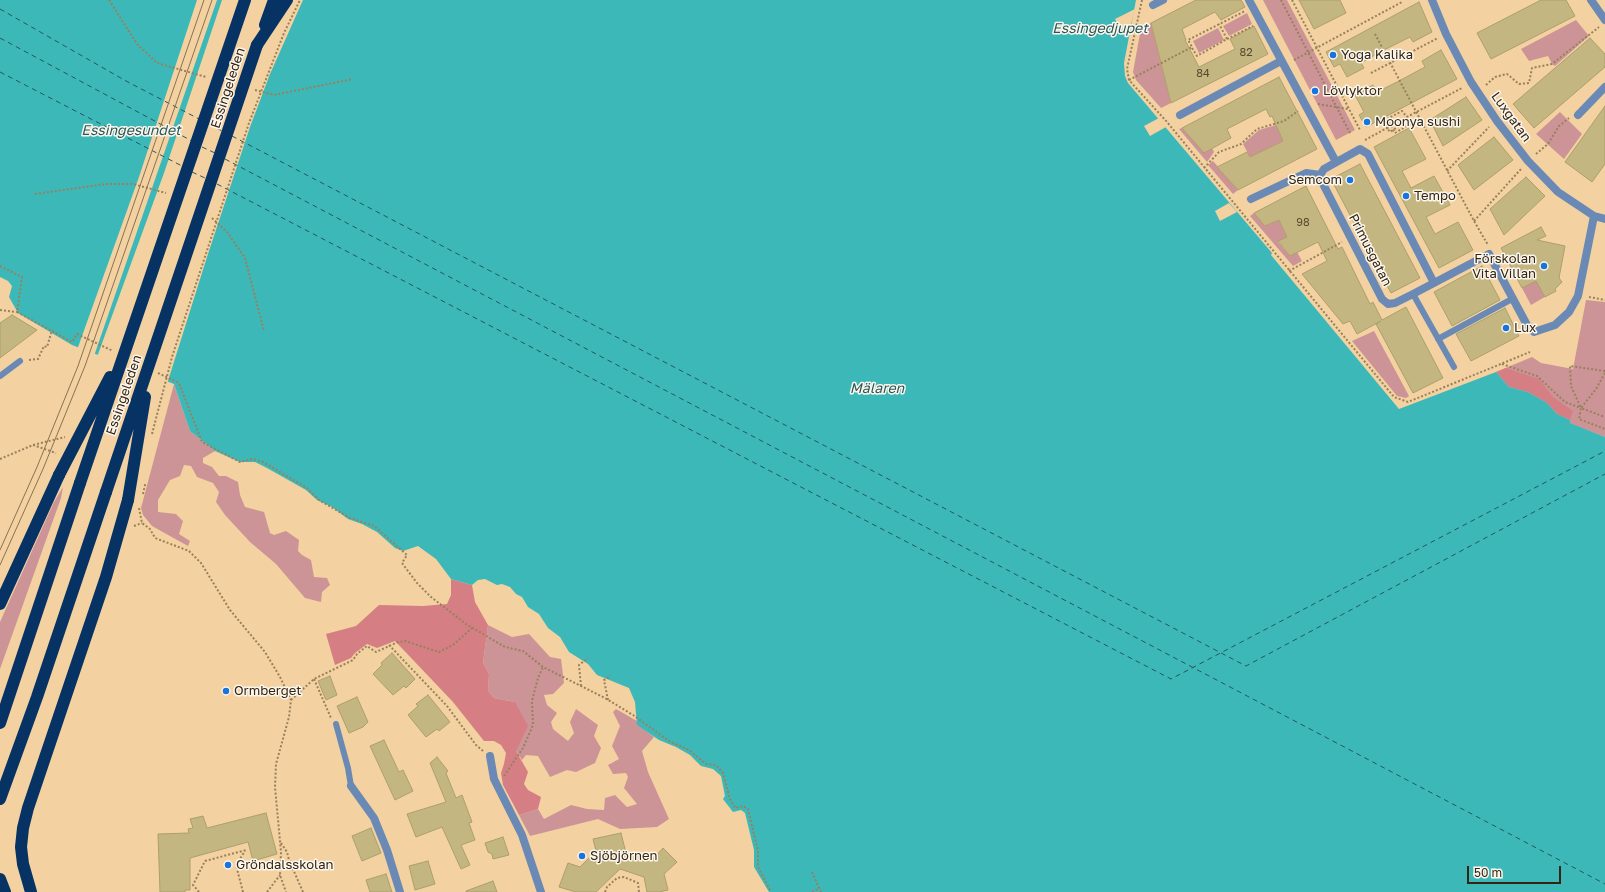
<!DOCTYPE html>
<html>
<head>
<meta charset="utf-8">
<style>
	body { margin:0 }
	#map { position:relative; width:1605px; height:892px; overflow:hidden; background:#f3d1a0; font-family:"Golos Text",sans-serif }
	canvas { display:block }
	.scale { position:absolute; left:1467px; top:866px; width:94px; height:18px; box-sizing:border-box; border:2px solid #322512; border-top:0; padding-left:5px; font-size:12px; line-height:14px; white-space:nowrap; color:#322512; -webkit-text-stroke:3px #fdf6ed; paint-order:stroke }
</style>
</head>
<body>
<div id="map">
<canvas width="1605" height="892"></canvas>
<div class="scale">50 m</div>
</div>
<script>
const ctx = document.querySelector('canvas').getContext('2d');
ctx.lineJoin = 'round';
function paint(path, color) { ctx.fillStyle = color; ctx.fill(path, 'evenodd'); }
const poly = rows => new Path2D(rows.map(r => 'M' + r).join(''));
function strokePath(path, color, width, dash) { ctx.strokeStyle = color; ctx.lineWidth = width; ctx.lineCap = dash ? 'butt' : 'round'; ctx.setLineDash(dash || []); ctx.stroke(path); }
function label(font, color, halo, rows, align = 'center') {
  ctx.font = font + ' "Golos Text",sans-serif'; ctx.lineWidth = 3; ctx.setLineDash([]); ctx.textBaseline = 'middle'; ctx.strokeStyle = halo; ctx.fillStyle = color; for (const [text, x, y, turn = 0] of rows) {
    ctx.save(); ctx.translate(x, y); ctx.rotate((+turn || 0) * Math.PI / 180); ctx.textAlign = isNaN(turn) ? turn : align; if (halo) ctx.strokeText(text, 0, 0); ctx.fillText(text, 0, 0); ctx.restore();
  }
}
paint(poly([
	[1263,0,1287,0,1355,130,1336,140],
	[1247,13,1252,24,1229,36,1223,26],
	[1576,20,1589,36,1555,66,1552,64,1548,56,1529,61,1521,49],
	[1151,23,1171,103,1161,108,1136,80,1133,72,1141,28],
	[1218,28,1224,40,1199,53,1193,41],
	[1560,112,1582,134,1564,159,1536,134],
	[1276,125,1283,141,1250,157,1243,144,1259,130],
	[1182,128,1204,152,1212,148,1214,152,1207,162,1179,129],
	[1213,161,1238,190,1233,194,1208,165],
	[1254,213,1265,226,1279,220,1287,237,1278,242,1290,256,1297,252,1302,261,1293,266,1250,216],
	[1539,279,1548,295,1531,305,1522,288],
	[1586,300,1605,302,1605,437,1569,423,1570,420,1557,414,1547,403,1528,392,1509,387,1496,372,1532,357,1541,363,1573,369],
	[1374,331,1409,396,1406,398,1397,396,1352,341],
	[174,384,190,431,215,451,203,458,203,463,212,467,219,476,226,476,238,482,240,495,245,507,264,512,270,533,274,535,286,531,299,540,298,551,302,555,311,560,314,577,327,578,330,585,322,592,321,602,305,598,276,564,250,542,225,515,216,502,219,492,213,483,197,477,191,466,184,465,180,476,170,480,158,500,158,512,176,514,183,521,179,534,190,541,188,546,152,526,143,515,141,508],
	[63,487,61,498,0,669,0,622,54,502],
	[488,625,512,637,529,634,550,657,561,659,564,683,553,694,544,695,547,705,557,713,551,722,553,729,568,741,574,733,570,722,576,709,598,725,594,736,601,748,595,763,576,772,567,770,550,777,538,756,526,755,522,760,516,751,515,702,494,698,488,691,489,674,483,663],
	[616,709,637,721,638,725,654,737,642,751,648,772,669,819,657,827,620,829,598,819,530,836,519,815,538,809,544,819,571,805,587,809,604,810,605,798,615,795,627,807,637,804,624,788,628,777,626,773,613,774,608,765,619,759,612,746,620,726,613,712]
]), '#cd9497');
paint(poly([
	[1506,368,1539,379,1553,397,1573,411,1570,420,1557,414,1547,403,1528,392,1509,387,1496,372],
	[451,579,472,585,475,602,488,625,483,663,489,674,488,691,494,698,515,702,528,726,516,751,528,772,524,784,528,790,541,797,538,809,519,815,503,785,501,773,504,764,506,753,501,745,494,741,484,741,453,702,395,641,377,648,367,644,355,653,351,658,335,665,326,634,356,626,379,605,423,606,447,604,451,595]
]), '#d57f85');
paint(poly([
	[0,0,1136,0,1124,63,1125,76,1128,83,1272,253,1271,255,1399,409,1496,372,1509,387,1528,392,1547,403,1557,414,1570,420,1570,423,1605,437,1605,892,769,892,754,867,754,850,745,813,741,810,733,812,723,799,725,796,721,776,713,769,701,766,690,755,676,747,659,740,637,725,635,702,629,688,597,675,588,664,569,652,560,637,548,628,539,614,528,607,522,597,516,594,510,587,502,584,497,585,485,579,478,580,472,585,451,579,436,559,418,546,403,551,395,548,377,532,362,524,348,519,332,507,317,500,306,490,267,468,255,462,240,462,215,451,190,431,174,384,72,345,18,313,9,297,12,286,8,281,0,277]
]), '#3db8b9');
paint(poly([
	[197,0,217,0,94,356,77,350,139,177],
	[222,0,303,0,270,74,250,127,207,257,167,384,97,357,164,173],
	[1135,9,1131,24,1120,30,1115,19],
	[1159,118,1166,127,1150,136,1144,126],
	[1229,203,1237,212,1220,221,1215,211]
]), '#f3d1a0');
strokePath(poly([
	[0,9,126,81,199,119],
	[0,38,192,141],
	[0,72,182,166],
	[209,124,222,131],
	[232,136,1246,666,1605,474],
	[202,147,215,153],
	[225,159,1605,884],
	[192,172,205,178],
	[217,184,1171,679,1605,451]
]), '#265859', 1, [5, 4]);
const building = poly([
	[1196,0,1241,0,1245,7,1221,20,1215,12,1182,29,1186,40,1185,40,1199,67,1235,49,1230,39,1254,26,1268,54,1171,103,1151,23,1196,0],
	[1299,0,1340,0,1346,13,1314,29,1299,0],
	[1541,0,1566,0,1575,16,1491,59,1477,33,1541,0],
	[1419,2,1432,32,1413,42,1410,37,1380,52,1361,63,1364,68,1347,77,1340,64,1334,67,1326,52,1419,2],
	[1590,38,1605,54,1605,67,1534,128,1513,104,1590,38],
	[1441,50,1457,79,1366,127,1359,115,1364,112,1355,95,1373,85,1377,92,1397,82,1425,67,1422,61,1441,50],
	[1279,77,1317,149,1238,190,1217,167,1247,152,1250,157,1283,141,1272,116,1270,117,1266,109,1227,129,1231,138,1204,153,1182,128,1279,77],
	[1466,97,1482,120,1443,146,1430,120,1466,97],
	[1605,106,1605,164,1592,182,1565,162,1605,106],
	[1409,128,1426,159,1402,171,1411,188,1434,176,1450,205,1426,217,1435,234,1458,222,1473,250,1439,268,1374,147,1409,128],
	[1494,137,1513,160,1474,190,1458,165,1494,137],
	[1360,164,1420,278,1391,293,1331,179,1360,164],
	[1526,177,1545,196,1504,235,1490,209,1526,177],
	[1306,186,1338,249,1342,247,1370,304,1373,302,1382,320,1406,307,1443,378,1413,393,1376,324,1381,321,1357,334,1350,321,1343,324,1302,274,1327,261,1318,242,1290,256,1278,241,1287,237,1279,220,1265,226,1254,213,1306,186],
	[1541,227,1546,236,1537,240,1565,246,1559,278,1562,282,1555,289,1556,291,1545,297,1536,281,1522,288,1501,248,1541,227],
	[1482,266,1500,300,1452,326,1434,292,1482,266],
	[1505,308,1519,336,1471,361,1456,334,1505,308],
	[12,315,37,330,0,358,0,323,12,315],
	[392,653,415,679,406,688,404,686,393,695,373,674,382,665,381,663,392,653],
	[330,676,337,695,326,700,318,681,330,676],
	[428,695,450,722,439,731,437,729,426,737,408,715,418,706,416,704,428,695],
	[357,697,368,722,363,727,349,733,337,706,357,697],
	[384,740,399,772,403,770,413,791,395,800,370,746,384,740],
	[437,757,448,771,446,773,456,798,462,795,472,822,469,823,475,840,461,845,470,865,461,869,442,827,416,837,407,814,446,802,430,763,437,757],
	[266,813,277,854,253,861,248,842,190,858,190,890,185,890,185,892,160,892,158,834,189,833,188,829,193,828,190,819,203,816,207,828,266,813],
	[371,828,381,853,362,861,352,836,371,828],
	[621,833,626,853,652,860,663,848,677,862,664,874,668,890,659,892,647,892,644,877,620,869,596,892,576,892,559,887,568,863,580,867,596,851,593,839,621,833],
	[503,837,509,855,493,859,492,854,488,852,485,843,503,837],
	[428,861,435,884,415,890,409,866,428,861],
	[386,874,392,892,370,892,366,880,386,874],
	[493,881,497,892,466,892,466,891,493,881]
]);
paint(building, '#c4b680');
strokePath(building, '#ac9f69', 1);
strokePath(poly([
	[109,0,137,44,157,63,206,77],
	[1142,0,1127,69,1129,80,1167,122,1394,397,1408,402,1530,352],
	[1281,0,1351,135],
	[1292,0,1360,130],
	[1375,34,1474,221,1488,245],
	[1227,39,1253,26],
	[1192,48,1197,56,1227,39,1219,24],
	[1294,60,1402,2],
	[1371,73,1438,38],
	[1129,80,1192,47,1188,40,1245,11],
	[1486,85,1495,77,1507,74,1519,84,1529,83,1532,68,1552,64,1599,27],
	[255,90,274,95,353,79],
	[1318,104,1348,109],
	[1387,119,1402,111,1407,117,1410,124,1395,133],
	[1403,119,1462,88],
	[1365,140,1387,128,1385,125,1393,120,1403,119,1399,126,1390,132,1387,128,1391,126],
	[1536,154,1548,144,1559,126,1569,118],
	[1204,168,1219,152,1241,144,1257,129,1284,121,1298,111],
	[1447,171,1489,127],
	[35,194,106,184,133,184,166,193],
	[212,218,227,232,245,258,264,331],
	[1474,221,1521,169],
	[0,266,22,277,17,312,72,342,77,334,113,351],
	[1289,271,1342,242],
	[1589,297,1605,300],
	[0,310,17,312],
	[29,360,38,359,44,346,47,347,52,330],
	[1502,364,1537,376,1565,402,1581,408],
	[1605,371,1570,366,1571,386,1581,408,1579,419,1605,429],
	[158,373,179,383,202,442,240,462,252,459,263,462,307,488,319,500,350,518,374,526,407,555,402,563,417,583,431,597,466,624,505,647,523,651,543,667,605,698,633,715,669,741,689,750,706,764,716,765,723,773,730,799,735,808,743,806,748,809,758,851,758,867,771,892],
	[1605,373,1596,389,1581,408,1605,417],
	[33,445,56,453],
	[0,459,33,445,65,437],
	[143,494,145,485,143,484],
	[139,508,142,523,150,529,155,538,189,551,201,563,230,610,265,652,280,677,291,700,289,717,276,764,275,787,281,852,280,875,286,892],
	[134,526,142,523],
	[389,645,447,706,476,745,483,751],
	[314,679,331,718],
	[581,686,579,665,588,658],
	[291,700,314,679,353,660,357,654,367,646,376,652,398,642,405,641,439,652,453,645,472,628],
	[608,700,604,680,607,679,610,675],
	[504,776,523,748,533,725,532,701,538,678,543,667],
	[281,843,287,852,289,860,303,892],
	[812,872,821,892],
	[199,892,193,885,205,861,246,850],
	[243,892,236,865,245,851],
	[267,892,280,875],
	[605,892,607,887,617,878,624,877,638,883,639,892],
	[812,892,820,888]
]), '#98805d', 2, [2, 2]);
strokePath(poly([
	[1413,294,1454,367],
	[1438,339,1512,299],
	[0,376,20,361],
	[336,724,348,768,351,786]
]), '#6a8ab5', 6);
strokePath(poly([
	[1249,0,1336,162],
	[1432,0,1446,34,1471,82,1497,121,1528,161,1558,192,1594,216,1605,219],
	[1591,0,1605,20],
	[1153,5,1163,0],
	[1180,115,1281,61],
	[1578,115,1605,87],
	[1251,199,1306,173,1320,175],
	[1434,283,1368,154,1360,149,1324,169,1320,175,1322,182,1382,299,1388,304,1395,303,1413,294,1489,254,1527,325,1534,332,1555,325,1569,312,1578,296,1594,216],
	[490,756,494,779,522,835,541,892],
	[351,786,374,818,387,850,400,892]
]), '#6a8ab5', 8);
strokePath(poly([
	[265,25,274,0],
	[257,45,287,0],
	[0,604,59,475],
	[0,723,80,483],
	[0,799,37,697,106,492],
	[0,879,5,892],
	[31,892,23,864,21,847,23,828,28,808,106,577,128,500]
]), '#073264', 12);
strokePath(poly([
	[0,550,37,467,78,366,204,0],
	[0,565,43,469,85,366,212,0]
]), '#897252', 1);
strokePath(poly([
	[1387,119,1395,133],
	[152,434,172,357,249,123,284,33,300,0]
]), '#98805d', 2, [2, 2]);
strokePath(poly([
	[59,475,110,377],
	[80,483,245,0],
	[106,492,257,45],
	[128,500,145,397]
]), '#073264', 12);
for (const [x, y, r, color] of [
	[1333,55,4,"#1774dd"],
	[1315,91,4,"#1774dd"],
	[1367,122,4,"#1774dd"],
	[1350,180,4,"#1774dd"],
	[1406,196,4,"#1774dd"],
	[1544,266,4,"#1774dd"],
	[1506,328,4,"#1774dd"],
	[226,691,4,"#1774dd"],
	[582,856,4,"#1774dd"],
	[228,865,4,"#1774dd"]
]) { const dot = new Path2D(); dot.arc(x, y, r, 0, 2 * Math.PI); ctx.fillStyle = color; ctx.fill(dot); strokePath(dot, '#fdf6ed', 1.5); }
label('11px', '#56492e', null, [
	["82",1246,53],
	["84",1203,74],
	["98",1303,223]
]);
label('13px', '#322512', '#fdf6ed', [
	["Yoga Kalika",1341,55],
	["Lövlyktor",1323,91],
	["Moonya sushi",1375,122],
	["Semcom",1342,180,"right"],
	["Tempo",1414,196],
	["Förskolan",1536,259,"right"],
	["Vita Villan",1536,274,"right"],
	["Lux",1514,328],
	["Ormberget",234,691],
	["Sjöbjörnen",590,856],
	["Gröndalsskolan",236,865]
], 'left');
label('13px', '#322512', '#fdf6ed', [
	["Essingeleden",228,88,-72],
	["Luxgatan",1511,117,54],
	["Primusgatan",1370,250,63],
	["Essingeleden",124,395,-71]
]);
label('italic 14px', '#265859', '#fdf6ed', [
	["Essingedjupet",1100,29],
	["Essingesundet",131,131],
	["Mälaren",877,389]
]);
</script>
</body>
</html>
